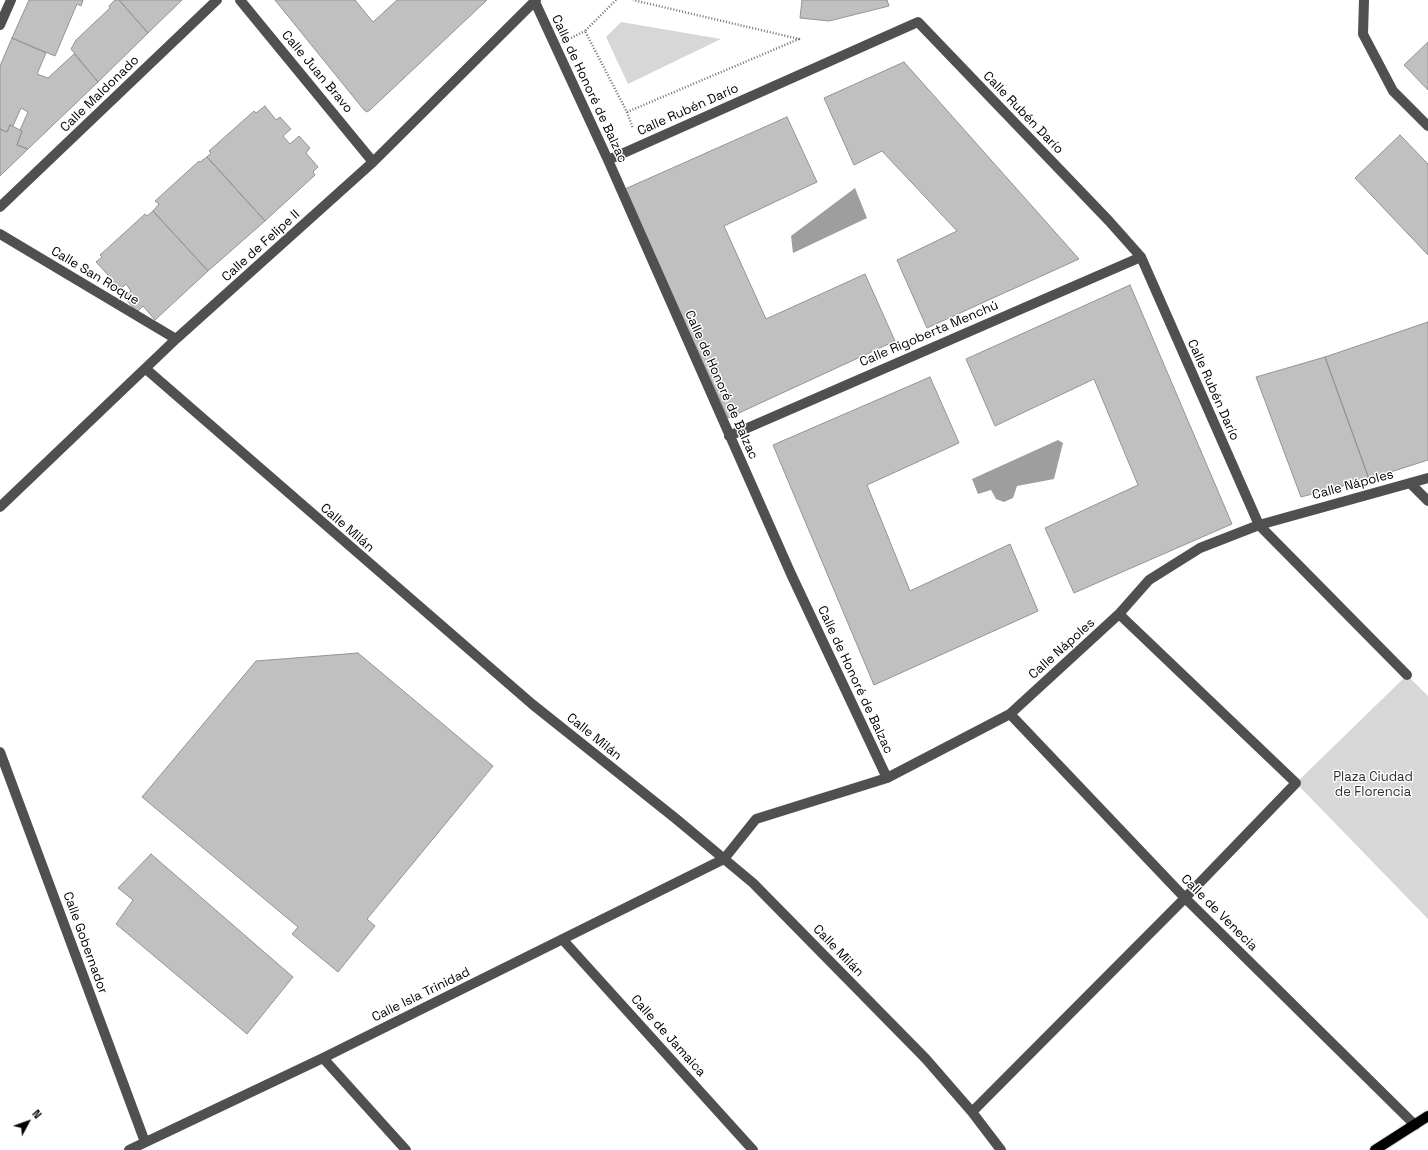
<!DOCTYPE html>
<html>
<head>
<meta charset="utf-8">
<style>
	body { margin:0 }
	#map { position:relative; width:1428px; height:1150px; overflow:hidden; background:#fff; font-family:"Space Grotesk",sans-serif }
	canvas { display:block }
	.north { position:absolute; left:8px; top:1102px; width:40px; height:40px; -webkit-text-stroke:3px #fff; paint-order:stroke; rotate:49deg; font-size:11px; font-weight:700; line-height:16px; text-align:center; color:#000 }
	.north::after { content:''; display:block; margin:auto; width:14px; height:18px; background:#000; clip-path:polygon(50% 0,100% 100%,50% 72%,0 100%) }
</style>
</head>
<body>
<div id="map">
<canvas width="1428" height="1150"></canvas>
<div class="north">N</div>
</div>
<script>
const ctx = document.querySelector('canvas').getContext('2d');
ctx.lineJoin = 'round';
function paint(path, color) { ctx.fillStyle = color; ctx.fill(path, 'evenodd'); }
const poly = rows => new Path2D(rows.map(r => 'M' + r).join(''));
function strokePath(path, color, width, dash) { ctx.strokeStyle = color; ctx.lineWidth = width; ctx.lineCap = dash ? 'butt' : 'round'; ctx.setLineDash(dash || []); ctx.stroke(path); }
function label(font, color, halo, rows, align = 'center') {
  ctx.font = font + ' "Space Grotesk",sans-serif'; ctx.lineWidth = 3; ctx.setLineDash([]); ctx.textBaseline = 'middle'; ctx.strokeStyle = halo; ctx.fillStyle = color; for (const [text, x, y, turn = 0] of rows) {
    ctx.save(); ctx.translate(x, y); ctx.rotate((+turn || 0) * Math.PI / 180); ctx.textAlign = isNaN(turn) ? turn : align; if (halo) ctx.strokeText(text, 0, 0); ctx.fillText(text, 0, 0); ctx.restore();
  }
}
paint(poly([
	[621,22,721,39,628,84,606,37],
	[1407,675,1428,696,1428,919,1296,783]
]), '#d7d7d7');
paint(poly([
	[855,188,867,218,793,253,791,236],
	[1058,440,1063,443,1054,479,1017,486,1013,498,1004,502,996,499,991,490,978,494,972,479]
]), '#9e9e9e');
const building = poly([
	[29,0,83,0,81,6,77,4,55,56,12,38,29,0],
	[115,0,119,0,148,33,98,82,71,49,76,40,110,8,109,6,115,0],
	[119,0,182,0,148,33,119,0],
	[275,0,355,0,373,22,397,0,487,0,370,110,367,112,364,110,275,0],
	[802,0,887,0,889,6,829,21,800,18,802,0],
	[12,38,46,53,37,74,48,78,74,54,98,82,28,149,17,145,22,131,20,130,28,112,21,108,13,126,10,125,7,132,0,129,0,66,12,38],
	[1428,42,1428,90,1404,65,1428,42],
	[904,62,1079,259,927,328,897,260,957,231,882,151,854,165,824,98,904,62],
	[265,106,276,120,280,117,291,129,283,136,290,144,299,136,310,148,306,153,318,167,313,172,315,175,265,221,207,157,211,153,209,151,254,111,256,113,265,106],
	[787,117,817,182,724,226,766,319,865,274,895,341,728,418,625,189,787,117],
	[10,125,22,131,17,145,28,149,0,176,0,129,7,132,10,125],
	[1400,135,1428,164,1428,255,1355,178,1400,135],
	[207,157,265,221,208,271,153,211,159,204,155,201,199,161,200,162,207,157],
	[153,211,208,271,155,320,143,306,137,312,124,297,131,291,126,284,118,292,105,278,108,275,96,262,102,257,100,255,145,214,147,216,153,211],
	[1130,285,1232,524,1074,593,1045,528,1138,485,1094,379,995,426,966,359,1130,285],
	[1428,322,1428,460,1369,479,1325,357,1428,322],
	[1325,357,1369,479,1301,497,1256,377,1325,357],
	[930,377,959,443,867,485,910,591,1010,544,1038,611,874,685,773,445,930,377],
	[358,653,493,766,367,919,375,926,338,972,292,934,298,927,142,797,256,661,358,653],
	[151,854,293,977,247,1034,116,924,133,900,118,888,151,854]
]);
paint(building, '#c0c0c0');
strokePath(building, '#949494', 1);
const major = poly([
	[1375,1150,1428,1116]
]);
strokePath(major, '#dbdbdb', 12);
strokePath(poly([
	[616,0,585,31,627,112,799,39,633,0],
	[571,38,585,31],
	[627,112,633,129]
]), '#727272', 2.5, [1, 2]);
strokePath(poly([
	[240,0,373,162],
	[1364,0,1363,34,1393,91,1428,126],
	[535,2,608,160,791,574,887,778],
	[0,25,11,0],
	[608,160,918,22,1109,221,1141,257,1259,525,1407,675],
	[0,207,217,0],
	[0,234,176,339],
	[146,369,532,704,675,818,753,883,926,1059,972,1112,1001,1150],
	[729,436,1141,257],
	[1410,483,1428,501],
	[0,507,176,339,373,162,536,0],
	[1010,714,1185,898,1415,1125],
	[0,752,145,1142],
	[563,940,753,1150],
	[323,1058,406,1150],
	[972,1112,1185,898,1296,783,1119,614],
	[129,1150,323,1058,724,859,756,819,887,778,1010,714,1119,614,1149,580,1200,548,1259,525,1428,478]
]), '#505050', 10);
strokePath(major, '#000', 10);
label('13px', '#000', '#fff', [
	["Calle Juan Bravo",317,72,50],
	["Calle de Honoré de Balzac",589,89,65],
	["Calle Maldonado",100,94,-44],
	["Calle Rubén Darío",688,110,-24],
	["Calle Rubén Darío",1023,113,46],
	["Calle de Felipe II",261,246,-42],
	["Calle San Roque",95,276,31],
	["Calle Rigoberta Menchú",929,334,-23],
	["Calle de Honoré de Balzac",721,385,66],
	["Calle Rubén Darío",1213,390,66],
	["Calle Nápoles",1353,485,-15],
	["Calle Milán",347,528,41],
	["Calle Nápoles",1062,649,-42],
	["Calle de Honoré de Balzac",855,680,65],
	["Calle Milán",594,737,39],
	["Calle de Venecia",1219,913,45],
	["Calle Gobernador",85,943,70],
	["Calle Milán",838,951,46],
	["Calle Isla Trinidad",421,995,-26],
	["Calle de Jamaica",668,1036,48]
]);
label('13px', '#2e2e2e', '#fff', [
	["Plaza Ciudad",1373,777],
	["de Florencia",1373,792]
]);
</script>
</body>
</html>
